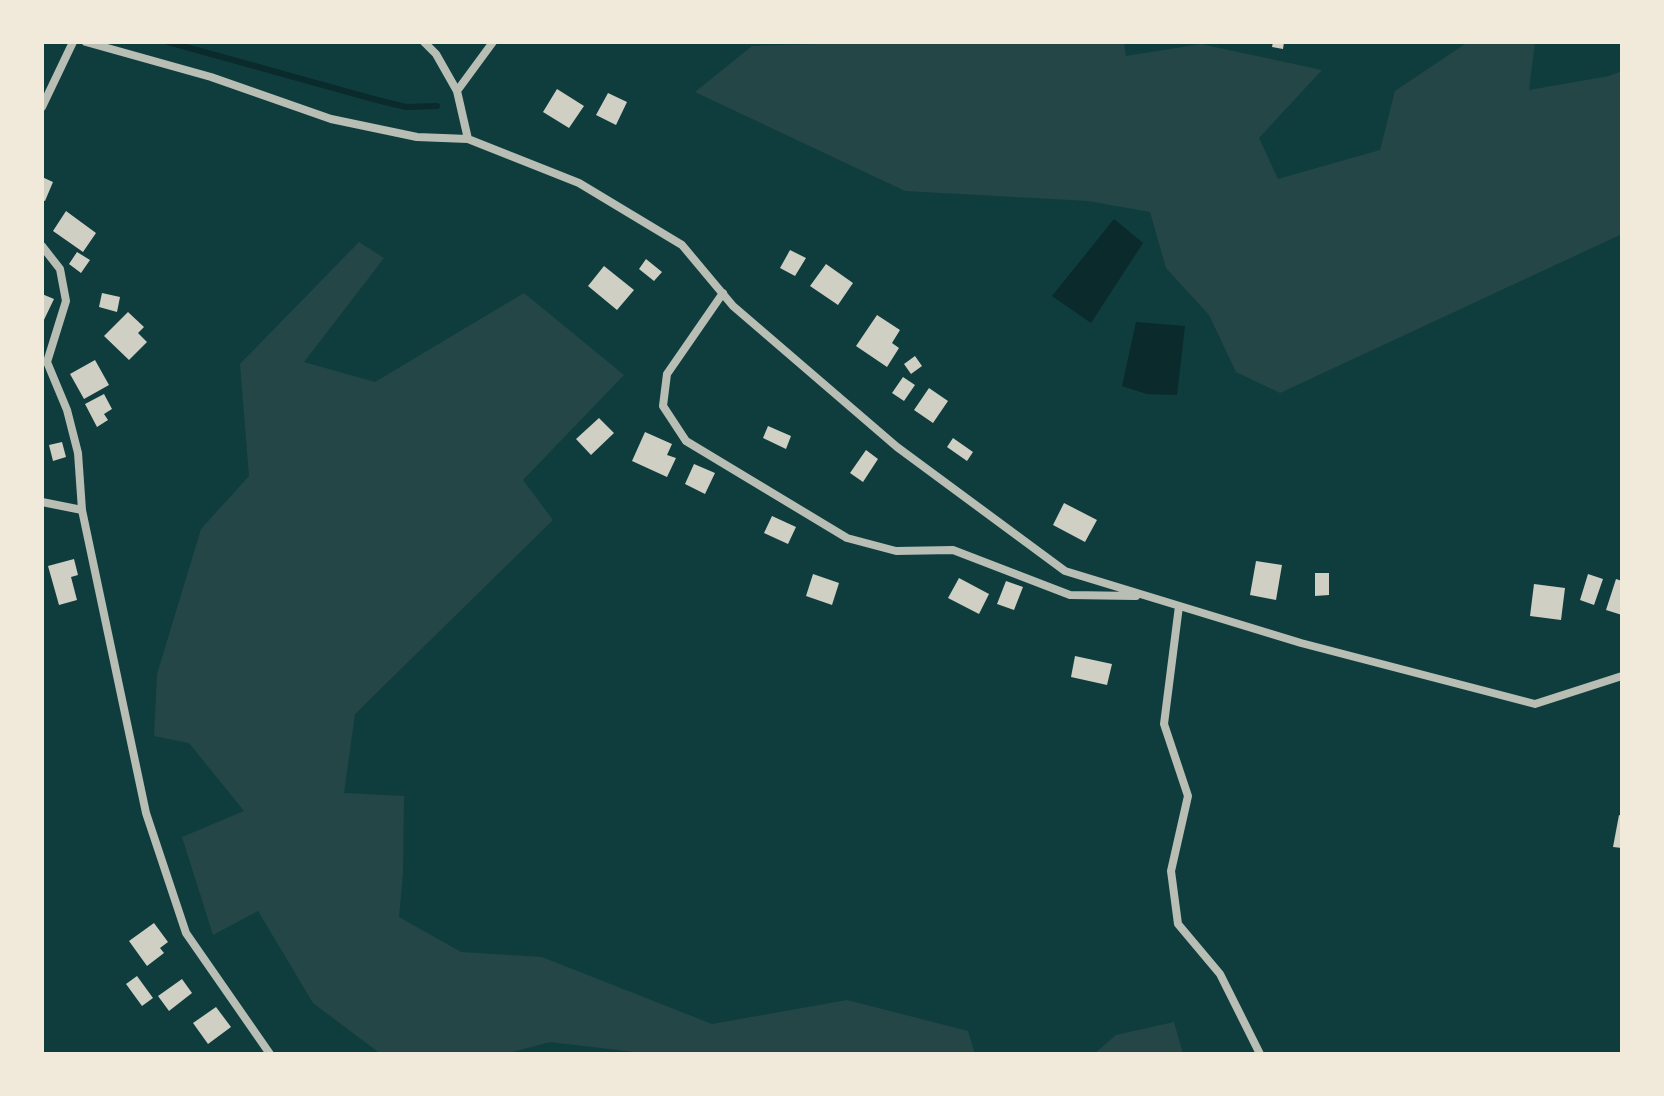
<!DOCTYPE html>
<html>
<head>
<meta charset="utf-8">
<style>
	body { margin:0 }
	#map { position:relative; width:1664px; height:1096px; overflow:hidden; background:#0f3d3e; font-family:"PT Serif",serif }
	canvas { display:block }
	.frame { position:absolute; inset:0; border:44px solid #f1e9da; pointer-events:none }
</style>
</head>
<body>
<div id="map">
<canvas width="1664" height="1096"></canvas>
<div class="frame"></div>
</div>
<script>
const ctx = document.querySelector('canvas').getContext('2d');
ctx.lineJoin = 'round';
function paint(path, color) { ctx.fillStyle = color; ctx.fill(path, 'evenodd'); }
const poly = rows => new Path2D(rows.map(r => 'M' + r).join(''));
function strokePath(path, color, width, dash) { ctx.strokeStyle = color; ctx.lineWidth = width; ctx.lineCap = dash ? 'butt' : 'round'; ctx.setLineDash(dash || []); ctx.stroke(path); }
paint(poly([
	[890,42,1124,42,1126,56,1201,44,1322,70,1259,138,1278,179,1380,150,1395,91,1468,42,1535,42,1529,90,1609,76,1622,71,1622,234,1280,393,1236,372,1209,315,1166,268,1150,212,1088,201,905,191,695,92,752,46],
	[359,242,384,258,304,362,375,382,524,293,624,375,523,480,553,520,355,714,344,793,404,796,403,873,399,917,461,952,542,957,712,1024,847,1000,968,1031,975,1054,651,1054,550,1042,505,1054,381,1054,313,1003,258,911,213,935,182,837,244,811,189,743,154,736,157,674,201,529,249,476,240,364],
	[1174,1022,1183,1054,1094,1054,1116,1035]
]), '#244646');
paint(poly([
	[1114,219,1143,243,1091,323,1052,296],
	[1136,322,1185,326,1177,395,1147,394,1122,386]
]), '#0a2a2b');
strokePath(poly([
	[168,42,377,100,406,107,437,106]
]), '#0a2a2b', 6);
paint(poly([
	[1273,42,1284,42,1283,49,1272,47],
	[557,89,584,106,569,128,543,112],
	[608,93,627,102,616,125,596,115],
	[42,177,53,182,45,201,42,200],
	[66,211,96,233,83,252,53,231],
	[790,250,806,258,795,276,780,268],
	[77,252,90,260,81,273,69,264],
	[646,259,662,272,654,281,639,269],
	[826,264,853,283,838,305,810,286],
	[604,266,634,290,617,310,588,286],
	[102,293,120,297,117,312,99,307],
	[42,294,54,299,42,324],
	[128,312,144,327,138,333,147,342,129,360,104,336],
	[877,315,900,330,892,343,899,348,887,367,856,346],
	[915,356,922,366,911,374,904,364],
	[95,360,109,385,84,399,70,374],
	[903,377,915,385,904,401,892,393],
	[929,388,948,401,933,423,914,410],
	[104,394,112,409,104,414,108,420,97,427,85,404],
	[599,418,614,433,591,455,576,439],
	[768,426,791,436,786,449,763,438],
	[645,432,672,444,667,455,676,458,667,477,632,461],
	[953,438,973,452,967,461,947,447],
	[62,442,66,457,53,461,49,445],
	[866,450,878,459,863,482,850,473],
	[694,464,715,473,705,494,685,484],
	[1064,503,1097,520,1085,542,1053,525],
	[772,516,796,527,788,544,764,533],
	[74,559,78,575,71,577,77,600,59,605,48,566],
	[1256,561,1282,565,1276,600,1250,595],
	[1315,573,1329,573,1329,595,1315,596],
	[813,574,839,583,832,605,806,596],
	[1588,574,1603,579,1594,605,1580,600],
	[959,578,989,594,979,614,948,598],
	[1616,579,1622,581,1622,615,1606,610],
	[1006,581,1023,587,1014,610,997,604],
	[1534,584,1565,588,1561,620,1530,616],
	[1075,656,1112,664,1107,685,1071,677],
	[1619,815,1622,816,1622,848,1613,847],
	[154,923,168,942,160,948,164,953,147,966,129,941],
	[137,976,153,998,142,1006,126,984],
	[182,979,192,993,169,1011,158,996],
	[216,1007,231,1027,208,1044,193,1023]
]), '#cfcfc3');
strokePath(poly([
	[86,42,211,77,331,119,417,137,468,139,579,183,682,245,733,306,897,447,1065,571,1301,643,1535,704,1622,676],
	[424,42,436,54,457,91,468,139],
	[457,91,493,42],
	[42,107,73,42],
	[42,246,60,269,66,301,47,362,67,410,78,453,82,510],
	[723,293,667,374,663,406,686,441,847,538,896,551,953,550,1070,595,1136,596],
	[42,502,82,510,146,813,186,933,270,1054],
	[1179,606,1164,724,1188,796,1171,871,1178,924,1220,974,1260,1054]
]), '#b8beb3', 8);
</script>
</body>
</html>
